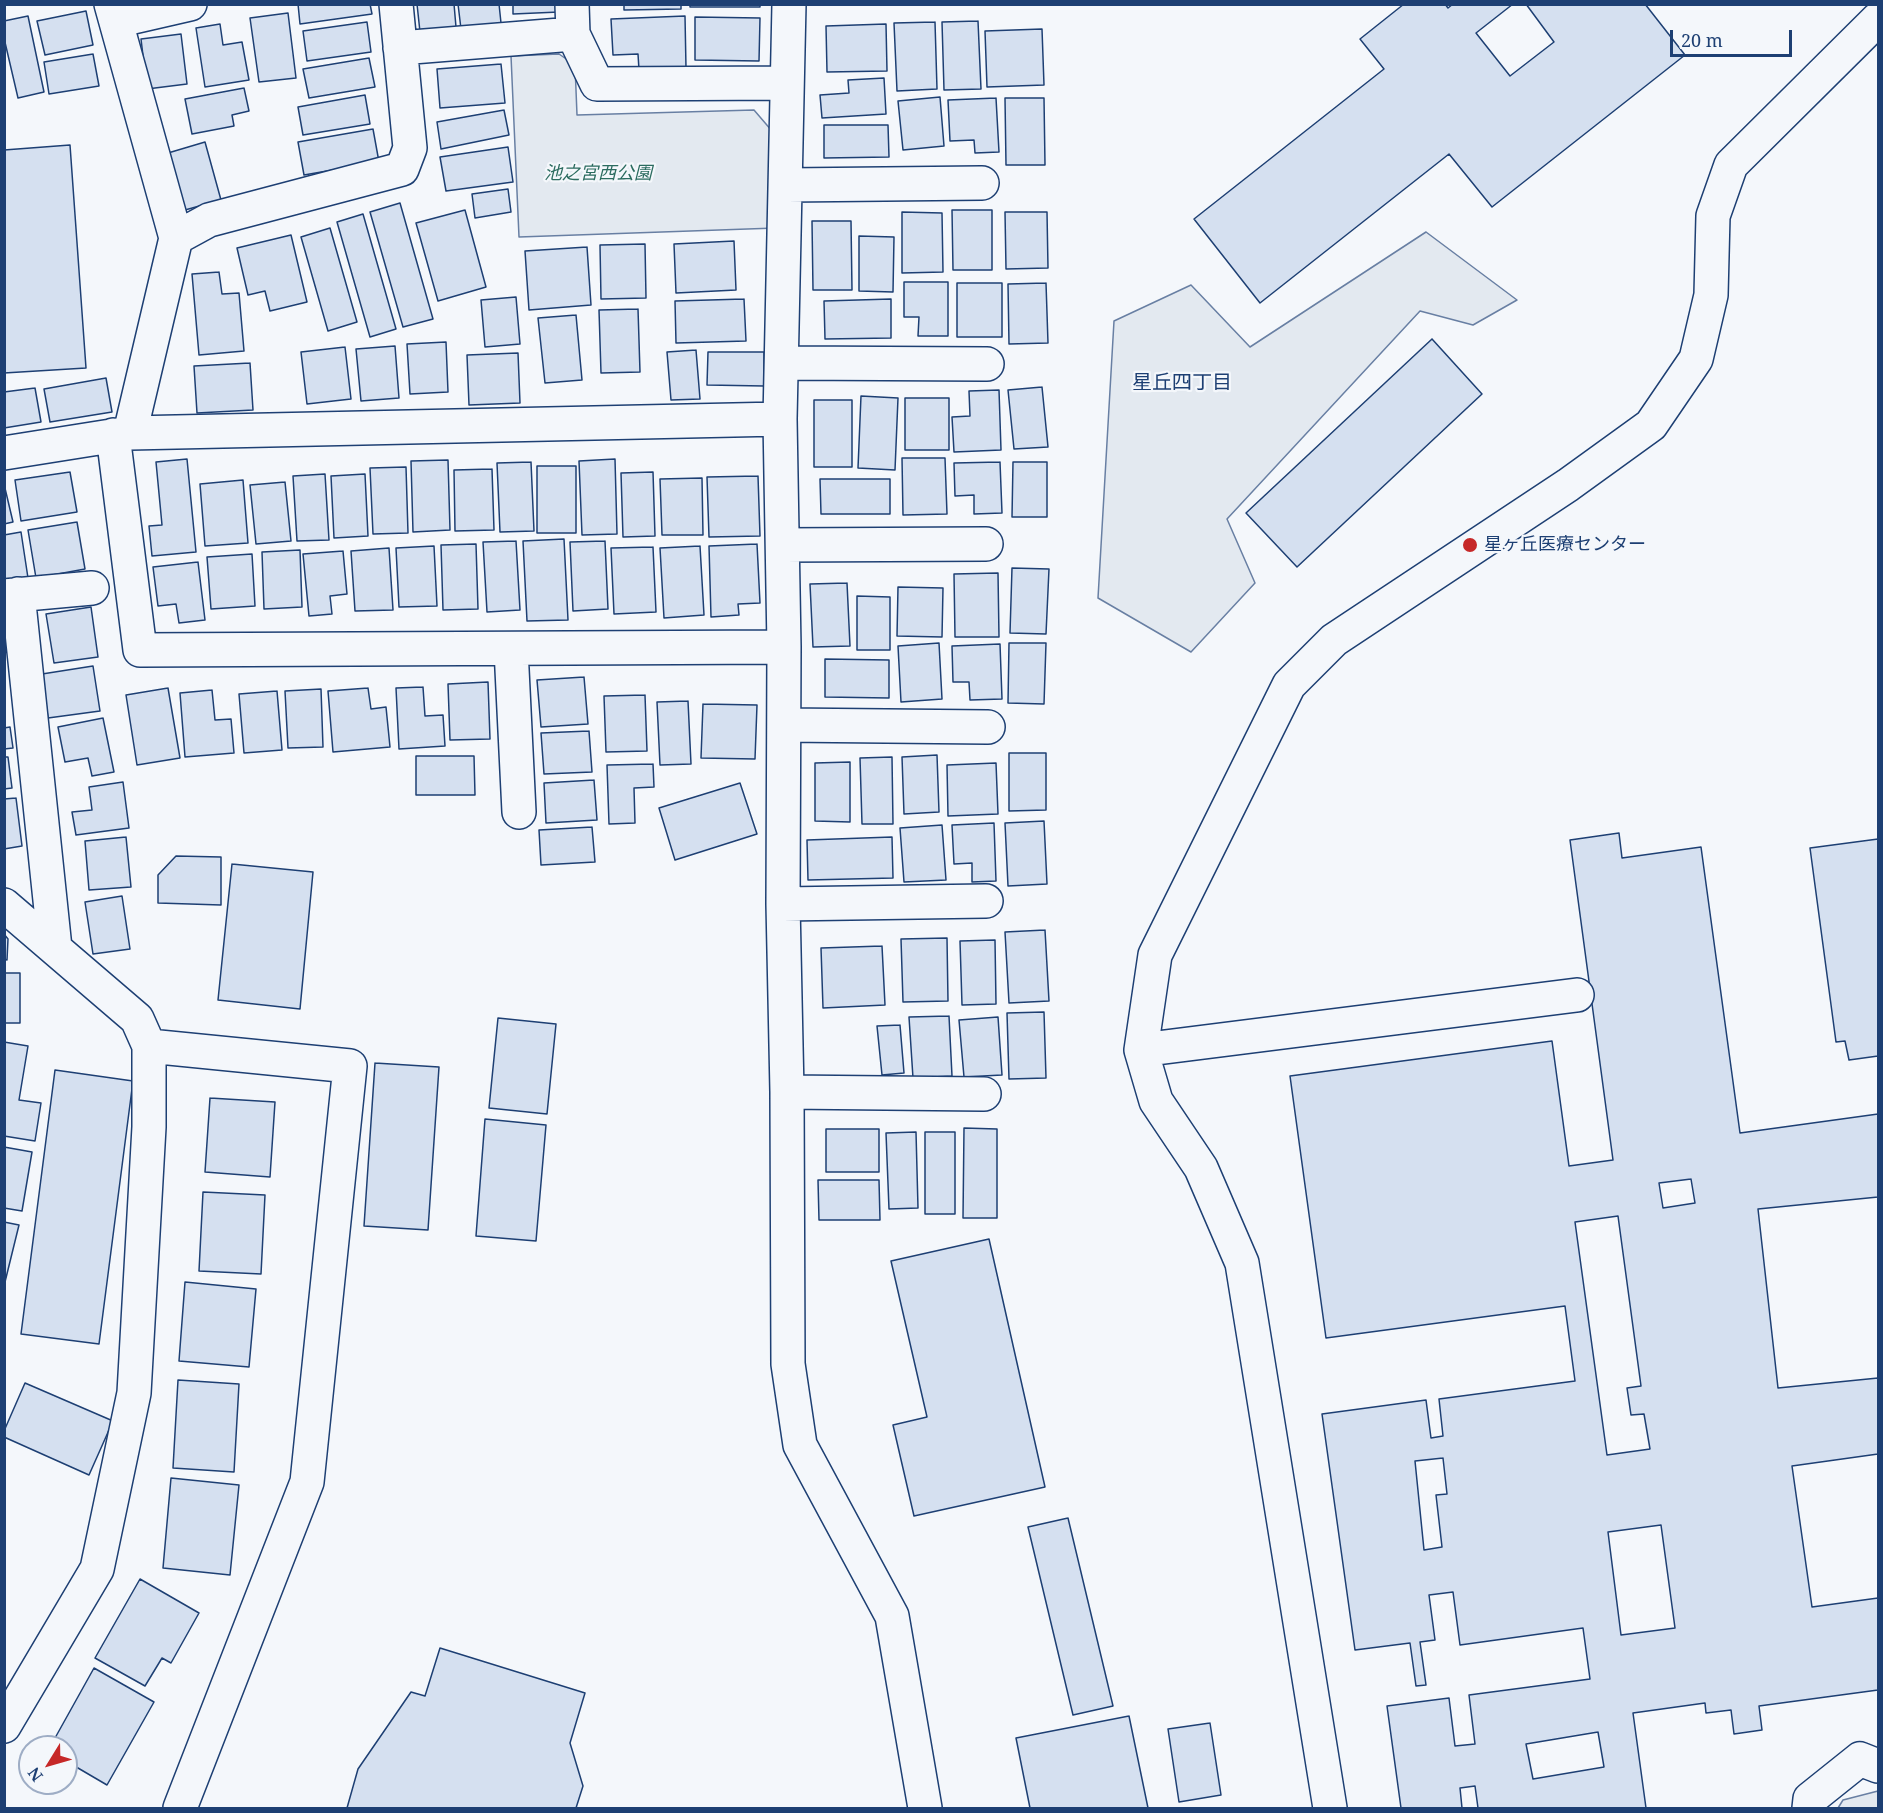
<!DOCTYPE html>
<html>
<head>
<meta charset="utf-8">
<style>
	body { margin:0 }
	#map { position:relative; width:1883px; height:1813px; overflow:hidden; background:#f4f7fb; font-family:"Noto Serif",serif }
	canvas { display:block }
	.frame { position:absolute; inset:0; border:6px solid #1d3f73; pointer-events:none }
	.north { position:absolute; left:18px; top:1735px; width:60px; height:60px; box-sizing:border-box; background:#f4f7fb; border:2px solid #9eadc5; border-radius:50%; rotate:233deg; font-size:16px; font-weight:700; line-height:24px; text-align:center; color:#1d3f73 }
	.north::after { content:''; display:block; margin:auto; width:21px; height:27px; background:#c62828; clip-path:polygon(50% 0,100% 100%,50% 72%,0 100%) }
	.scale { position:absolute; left:1670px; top:30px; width:122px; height:27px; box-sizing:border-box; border:3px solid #1d3f73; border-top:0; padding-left:8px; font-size:18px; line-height:21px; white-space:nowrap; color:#1d3f73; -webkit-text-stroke:4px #f4f7fb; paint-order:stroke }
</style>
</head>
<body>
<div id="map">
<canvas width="1883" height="1813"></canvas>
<div class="frame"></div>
<div class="north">N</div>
<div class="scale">20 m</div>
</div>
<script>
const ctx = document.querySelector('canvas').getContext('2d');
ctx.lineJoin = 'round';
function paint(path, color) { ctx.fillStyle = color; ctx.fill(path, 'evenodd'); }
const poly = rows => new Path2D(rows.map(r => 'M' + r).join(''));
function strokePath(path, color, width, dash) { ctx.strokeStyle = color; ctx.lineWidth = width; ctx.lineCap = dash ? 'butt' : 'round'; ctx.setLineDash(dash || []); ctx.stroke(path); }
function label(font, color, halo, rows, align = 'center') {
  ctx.font = font + ' "Noto Serif","Noto Sans JP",serif'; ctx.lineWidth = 4.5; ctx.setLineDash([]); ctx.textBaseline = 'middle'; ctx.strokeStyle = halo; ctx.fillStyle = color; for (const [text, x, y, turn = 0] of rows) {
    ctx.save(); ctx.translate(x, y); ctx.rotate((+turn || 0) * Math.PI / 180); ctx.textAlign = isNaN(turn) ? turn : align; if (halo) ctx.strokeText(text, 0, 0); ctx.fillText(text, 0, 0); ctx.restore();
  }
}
const green = poly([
	[559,54,575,65,577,115,754,110,772,131,776,228,519,237,511,56,559,54],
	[1426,232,1517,300,1473,325,1420,311,1227,519,1255,583,1191,652,1098,598,1114,321,1191,285,1250,347,1426,232],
	[1878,1791,1878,1808,1838,1808,1843,1800,1878,1791]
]);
paint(green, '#e3e9f0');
strokePath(green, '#687fa3', 1.5);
const building = poly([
	[298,4,370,4,372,14,300,24,298,4],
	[417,4,454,4,456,27,420,32,417,4],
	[458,4,499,4,501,23,461,29,458,4],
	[513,4,558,4,559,12,513,14,513,4],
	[624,4,681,4,681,9,624,10,624,4],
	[690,4,760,4,760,7,690,7,690,4],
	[1404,4,1445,4,1448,8,1453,4,1513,4,1476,33,1510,76,1554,42,1526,4,1645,4,1685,55,1492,207,1449,154,1260,303,1194,219,1384,69,1360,39,1404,4],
	[86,11,93,45,45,55,37,21,86,11],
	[288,13,296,78,259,82,250,18,288,13],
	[28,16,44,92,18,98,4,38,4,21,28,16],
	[685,16,686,68,639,70,638,54,613,55,611,19,685,16],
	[695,17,760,18,759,61,695,60,695,17],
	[978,21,981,89,944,90,942,22,978,21],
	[367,22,371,52,307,61,303,31,367,22],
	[935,22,937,89,897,91,894,23,935,22],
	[220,24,223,45,242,42,249,80,205,87,196,28,220,24],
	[886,24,887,71,827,72,826,26,886,24],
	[1042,29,1044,85,987,87,985,31,1042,29],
	[181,34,187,84,147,89,141,39,181,34],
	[93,54,99,86,49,94,44,62,93,54],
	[369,58,375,87,309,98,303,69,369,58],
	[501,64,505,103,440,108,437,69,501,64],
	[884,78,886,114,822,118,820,95,849,93,848,80,884,78],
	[244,88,249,111,232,115,234,126,192,134,185,99,244,88],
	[365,95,370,124,303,135,298,107,365,95],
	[940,97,944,146,903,150,898,101,940,97],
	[996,98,999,152,975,153,974,140,950,141,948,100,996,98],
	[1005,98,1044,98,1045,165,1006,165,1005,98],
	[504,110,509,135,441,149,437,122,504,110],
	[824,125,888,125,889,157,824,158,824,125],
	[373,129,379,162,304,175,298,142,373,129],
	[205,142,221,200,185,210,168,153,205,142],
	[70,145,86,368,4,373,4,150,70,145],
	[508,147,513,182,446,191,440,157,508,147],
	[508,189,511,212,475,218,472,194,508,189],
	[400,203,433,319,403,327,370,212,400,203],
	[465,210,486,287,438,301,416,223,465,210],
	[952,210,992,210,992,270,953,270,952,210],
	[902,212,942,213,943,272,902,273,902,212],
	[1005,212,1047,212,1048,268,1006,269,1005,212],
	[363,214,396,329,370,337,337,222,363,214],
	[812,221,851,221,852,290,813,290,812,221],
	[330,228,357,322,328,331,301,237,330,228],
	[291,235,307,302,270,311,265,291,248,295,237,248,291,235],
	[859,236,894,237,893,292,859,291,859,236],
	[734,241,736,290,676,293,674,244,734,241],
	[645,244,646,298,601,299,600,245,645,244],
	[587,247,591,305,529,310,525,251,587,247],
	[219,272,222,294,239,293,244,351,199,355,192,274,219,272],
	[904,282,948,282,948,336,918,336,919,317,904,317,904,282],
	[957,283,1002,283,1002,337,957,337,957,283],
	[1046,283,1048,343,1009,344,1008,284,1046,283],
	[516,297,520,344,485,347,481,300,516,297],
	[744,299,746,341,676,343,675,301,744,299],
	[891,299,891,338,825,339,824,301,891,299],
	[638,309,640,372,601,373,599,310,638,309],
	[576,315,582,380,545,383,538,318,576,315],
	[1432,339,1482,394,1297,567,1246,513,1432,339],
	[446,342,448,392,410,394,407,344,446,342],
	[395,346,399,398,361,401,356,349,395,346],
	[345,347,351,399,307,404,301,352,345,347],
	[696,350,700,399,671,400,667,352,696,350],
	[708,352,764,352,764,386,707,385,708,352],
	[518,353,520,403,469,405,467,355,518,353],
	[250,363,253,410,197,413,194,366,250,363],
	[106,378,112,412,50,422,44,389,106,378],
	[1042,387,1048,447,1014,449,1008,390,1042,387],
	[35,388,41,422,4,428,4,392,35,388],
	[999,390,1001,450,954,452,952,417,970,416,969,391,999,390],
	[861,396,898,398,895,470,858,468,861,396],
	[905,398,949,398,949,450,905,450,905,398],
	[814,400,852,400,852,467,814,467,814,400],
	[902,458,945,458,947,514,903,515,902,458],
	[187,459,196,552,152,556,149,526,162,525,156,462,187,459],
	[615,459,617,534,582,535,579,461,615,459],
	[448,460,450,530,413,532,411,461,448,460],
	[531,462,534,531,500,532,497,463,531,462],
	[1000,462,1002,513,974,514,974,495,955,496,954,463,1000,462],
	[1013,462,1047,462,1047,517,1012,517,1013,462],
	[537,466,576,466,576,533,537,533,537,466],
	[406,467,408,533,373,534,370,468,406,467],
	[492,469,494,530,455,531,454,470,492,469],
	[70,472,77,512,21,521,15,480,70,472],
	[653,472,655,536,623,537,621,473,653,472],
	[325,474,329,540,297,541,293,476,325,474],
	[365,474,368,536,334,538,331,476,365,474],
	[758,476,760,536,709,537,707,477,758,476],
	[702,478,703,535,662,535,660,479,702,478],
	[820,479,890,479,890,514,821,514,820,479],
	[243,480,248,543,205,546,200,484,243,480],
	[285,482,291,541,256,544,250,485,285,482],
	[4,484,13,522,4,524,4,484],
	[77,522,85,569,36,578,28,530,77,522],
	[21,532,28,578,4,581,4,535,21,532],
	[564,539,568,620,527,621,523,541,564,539],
	[516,541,520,610,487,612,483,542,516,541],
	[605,541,608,609,573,611,570,542,605,541],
	[476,544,478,609,443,610,441,545,476,544],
	[757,544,760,603,738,604,739,615,711,617,709,546,757,544],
	[434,546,437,606,399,607,396,548,434,546],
	[700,546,704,615,664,618,660,548,700,546],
	[653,547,656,612,614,614,611,548,653,547],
	[389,548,393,610,355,611,351,551,389,548],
	[300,550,302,607,264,609,262,552,300,550],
	[343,551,347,594,330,596,332,614,309,616,303,554,343,551],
	[252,554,255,606,211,609,207,557,252,554],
	[198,562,205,620,179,623,176,604,158,606,153,567,198,562],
	[1012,568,1049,569,1046,634,1010,633,1012,568],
	[998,573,999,637,955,637,954,574,998,573],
	[847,583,850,646,813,647,810,584,847,583],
	[898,587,943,588,942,637,897,636,898,587],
	[857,596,890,597,890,650,857,650,857,596],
	[91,607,98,657,54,663,46,614,91,607],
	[939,643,942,699,901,702,898,646,939,643],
	[1009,643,1046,643,1044,704,1008,703,1009,643],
	[1000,644,1002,699,970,700,969,682,953,682,952,646,1000,644],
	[825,659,889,660,889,698,825,697,825,659],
	[93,666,100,711,48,718,42,674,93,666],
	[584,677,588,724,541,727,537,680,584,677],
	[488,682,490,739,450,740,448,684,488,682],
	[423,687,425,716,443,715,445,746,399,749,396,688,423,687],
	[168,688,180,758,137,765,126,695,168,688],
	[368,688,371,709,386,707,390,747,333,752,328,691,368,688],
	[321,689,323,747,288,748,285,691,321,689],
	[212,690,215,720,231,719,234,753,185,757,180,693,212,690],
	[277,691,282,750,244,753,239,694,277,691],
	[645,695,647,751,606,752,604,696,645,695],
	[688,701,691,764,660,765,657,702,688,701],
	[703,704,757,705,755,759,701,758,703,704],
	[103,718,114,772,92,776,88,758,65,762,58,727,103,718],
	[10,727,13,748,4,749,4,728,10,727],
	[589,731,592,772,544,774,541,733,589,731],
	[1009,753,1046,753,1046,810,1009,811,1009,753],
	[937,755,939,812,904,814,902,757,937,755],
	[416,756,474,756,475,795,416,795,416,756],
	[4,757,8,757,12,788,4,789,4,757],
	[892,757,893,824,862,824,860,758,892,757],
	[850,762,850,822,815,821,815,763,850,762],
	[996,763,998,814,948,816,947,765,996,763],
	[653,764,654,787,634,788,635,823,609,824,607,765,653,764],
	[594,780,597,820,546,823,544,783,594,780],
	[123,782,129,828,76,835,72,812,92,810,89,787,123,782],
	[740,783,757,834,675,860,659,808,740,783],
	[16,798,22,846,4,849,4,799,16,798],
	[1044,821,1047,884,1008,886,1005,823,1044,821],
	[994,823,996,881,972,882,972,863,954,864,952,825,994,823],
	[942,825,946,880,904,882,900,828,942,825],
	[592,827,595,862,541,865,539,830,592,827],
	[1619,833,1622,858,1701,847,1740,1133,1878,1114,1878,1197,1758,1209,1778,1388,1878,1378,1878,1454,1792,1466,1812,1607,1878,1598,1878,1690,1759,1706,1762,1730,1734,1734,1731,1710,1706,1713,1705,1703,1633,1713,1646,1808,1478,1808,1475,1786,1460,1788,1462,1808,1401,1808,1387,1706,1449,1698,1455,1746,1475,1744,1469,1695,1590,1679,1583,1628,1460,1645,1453,1592,1429,1595,1435,1640,1420,1642,1426,1685,1416,1686,1410,1643,1355,1650,1322,1414,1426,1400,1431,1438,1443,1436,1439,1399,1575,1381,1565,1306,1326,1338,1290,1076,1552,1041,1569,1166,1613,1160,1570,840,1619,833],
	[1691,1179,1695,1203,1663,1208,1659,1183,1691,1179],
	[1618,1216,1641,1386,1627,1388,1631,1415,1644,1414,1650,1449,1607,1455,1575,1222,1618,1216],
	[1443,1458,1447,1494,1436,1495,1442,1547,1424,1550,1415,1461,1443,1458],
	[1661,1525,1675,1628,1621,1635,1608,1532,1661,1525],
	[1598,1732,1604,1767,1533,1779,1526,1744,1598,1732],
	[126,837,131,887,89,890,85,841,126,837],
	[892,837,893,878,808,880,807,840,892,837],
	[1878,839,1878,1056,1849,1060,1845,1041,1836,1042,1810,848,1878,839],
	[176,856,221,857,221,905,158,903,158,875,176,856],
	[232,864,313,872,300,1009,218,1000,232,864],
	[122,896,130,949,93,954,85,902,122,896],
	[1045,930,1049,1001,1009,1003,1005,932,1045,930],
	[4,934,8,939,7,960,4,959,4,934],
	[947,938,948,1001,903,1002,901,939,947,938],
	[995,940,996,1004,962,1005,960,941,995,940],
	[882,946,885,1005,823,1008,821,948,882,946],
	[4,973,20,973,20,1023,4,1023,4,973],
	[1044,1012,1046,1078,1009,1079,1007,1013,1044,1012],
	[949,1016,952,1076,913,1078,909,1017,949,1016],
	[998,1017,1002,1075,964,1077,959,1020,998,1017],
	[498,1018,556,1024,547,1114,489,1108,498,1018],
	[900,1025,904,1073,882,1075,877,1026,900,1025],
	[4,1042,28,1046,19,1100,41,1103,35,1141,4,1136,4,1042],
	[375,1063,439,1067,428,1230,364,1226,375,1063],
	[55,1070,133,1081,99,1344,21,1334,55,1070],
	[210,1098,275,1102,270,1177,205,1172,210,1098],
	[485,1119,546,1125,536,1241,476,1236,485,1119],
	[964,1128,997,1129,997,1218,963,1218,964,1128],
	[826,1129,879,1129,879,1172,826,1172,826,1129],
	[916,1132,918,1208,889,1209,886,1133,916,1132],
	[925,1132,955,1132,955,1214,925,1214,925,1132],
	[4,1147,32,1152,22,1211,4,1208,4,1147],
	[818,1180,879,1180,880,1220,819,1220,818,1180],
	[203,1192,265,1195,261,1274,199,1271,203,1192],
	[4,1222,19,1225,4,1286,4,1222],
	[989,1239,1045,1487,914,1516,893,1425,927,1417,891,1261,989,1239],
	[185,1282,256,1289,249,1367,179,1361,185,1282],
	[178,1380,239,1384,234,1472,173,1468,178,1380],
	[25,1383,113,1421,89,1475,4,1437,4,1431,25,1383],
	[171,1478,239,1485,230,1575,163,1568,171,1478],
	[1068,1518,1113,1706,1073,1715,1028,1527,1068,1518],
	[140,1579,199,1613,171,1663,162,1658,145,1686,95,1658,140,1579],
	[440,1648,585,1693,570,1743,583,1786,576,1808,347,1808,358,1769,411,1692,425,1696,440,1648],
	[94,1668,154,1702,107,1785,66,1761,66,1747,50,1747,94,1668],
	[1129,1716,1148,1808,1030,1808,1016,1738,1129,1716],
	[1210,1723,1221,1795,1179,1802,1168,1729,1210,1723]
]);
paint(building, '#d5e0f0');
strokePath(building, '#1d3f73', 1.5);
const minor = poly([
	[111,4,176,238],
	[572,4,573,34,597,84,786,83],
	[789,4,780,419,784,647,783,904,787,1092,788,1364,800,1445,892,1616,925,1808],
	[116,21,190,4],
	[400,48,573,34],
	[787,185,982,183],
	[783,363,987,364],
	[130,433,176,238,209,220,402,169,410,148,396,4],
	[113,435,140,650,784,647],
	[4,453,130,433,780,419],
	[783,545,986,544],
	[18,594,55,948],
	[4,596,92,588],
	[511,649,519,812],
	[784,725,988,727],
	[783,904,986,901],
	[4,905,137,1019,149,1046,149,1127,134,1393,97,1569,4,1726],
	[149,1046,350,1066,307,1482,180,1808],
	[1141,1050,1577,995],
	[787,1092,984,1094],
	[1330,1808,1242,1263,1201,1168,1156,1101,1141,1050,1155,955,1289,685,1334,640,1568,485,1651,425,1696,359,1711,295,1713,216,1731,165,1878,19],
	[1809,1808,1810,1799,1860,1759,1878,1766]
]);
strokePath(minor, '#1d3f73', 36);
strokePath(minor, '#f4f7fb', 33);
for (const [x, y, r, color] of [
	[1470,545,8,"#c62828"]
]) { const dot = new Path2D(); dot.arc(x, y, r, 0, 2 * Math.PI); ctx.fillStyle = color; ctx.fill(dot); strokePath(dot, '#f4f7fb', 2); }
label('italic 18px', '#2c6c60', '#f4f7fb', [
	["池之宮西公園",598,174]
]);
label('18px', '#1d3f73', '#f4f7fb', [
	["星ヶ丘医療センター",1484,545]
], 'left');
label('20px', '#1d3f73', '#f4f7fb', [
	["星丘四丁目",1182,383]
]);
</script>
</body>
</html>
